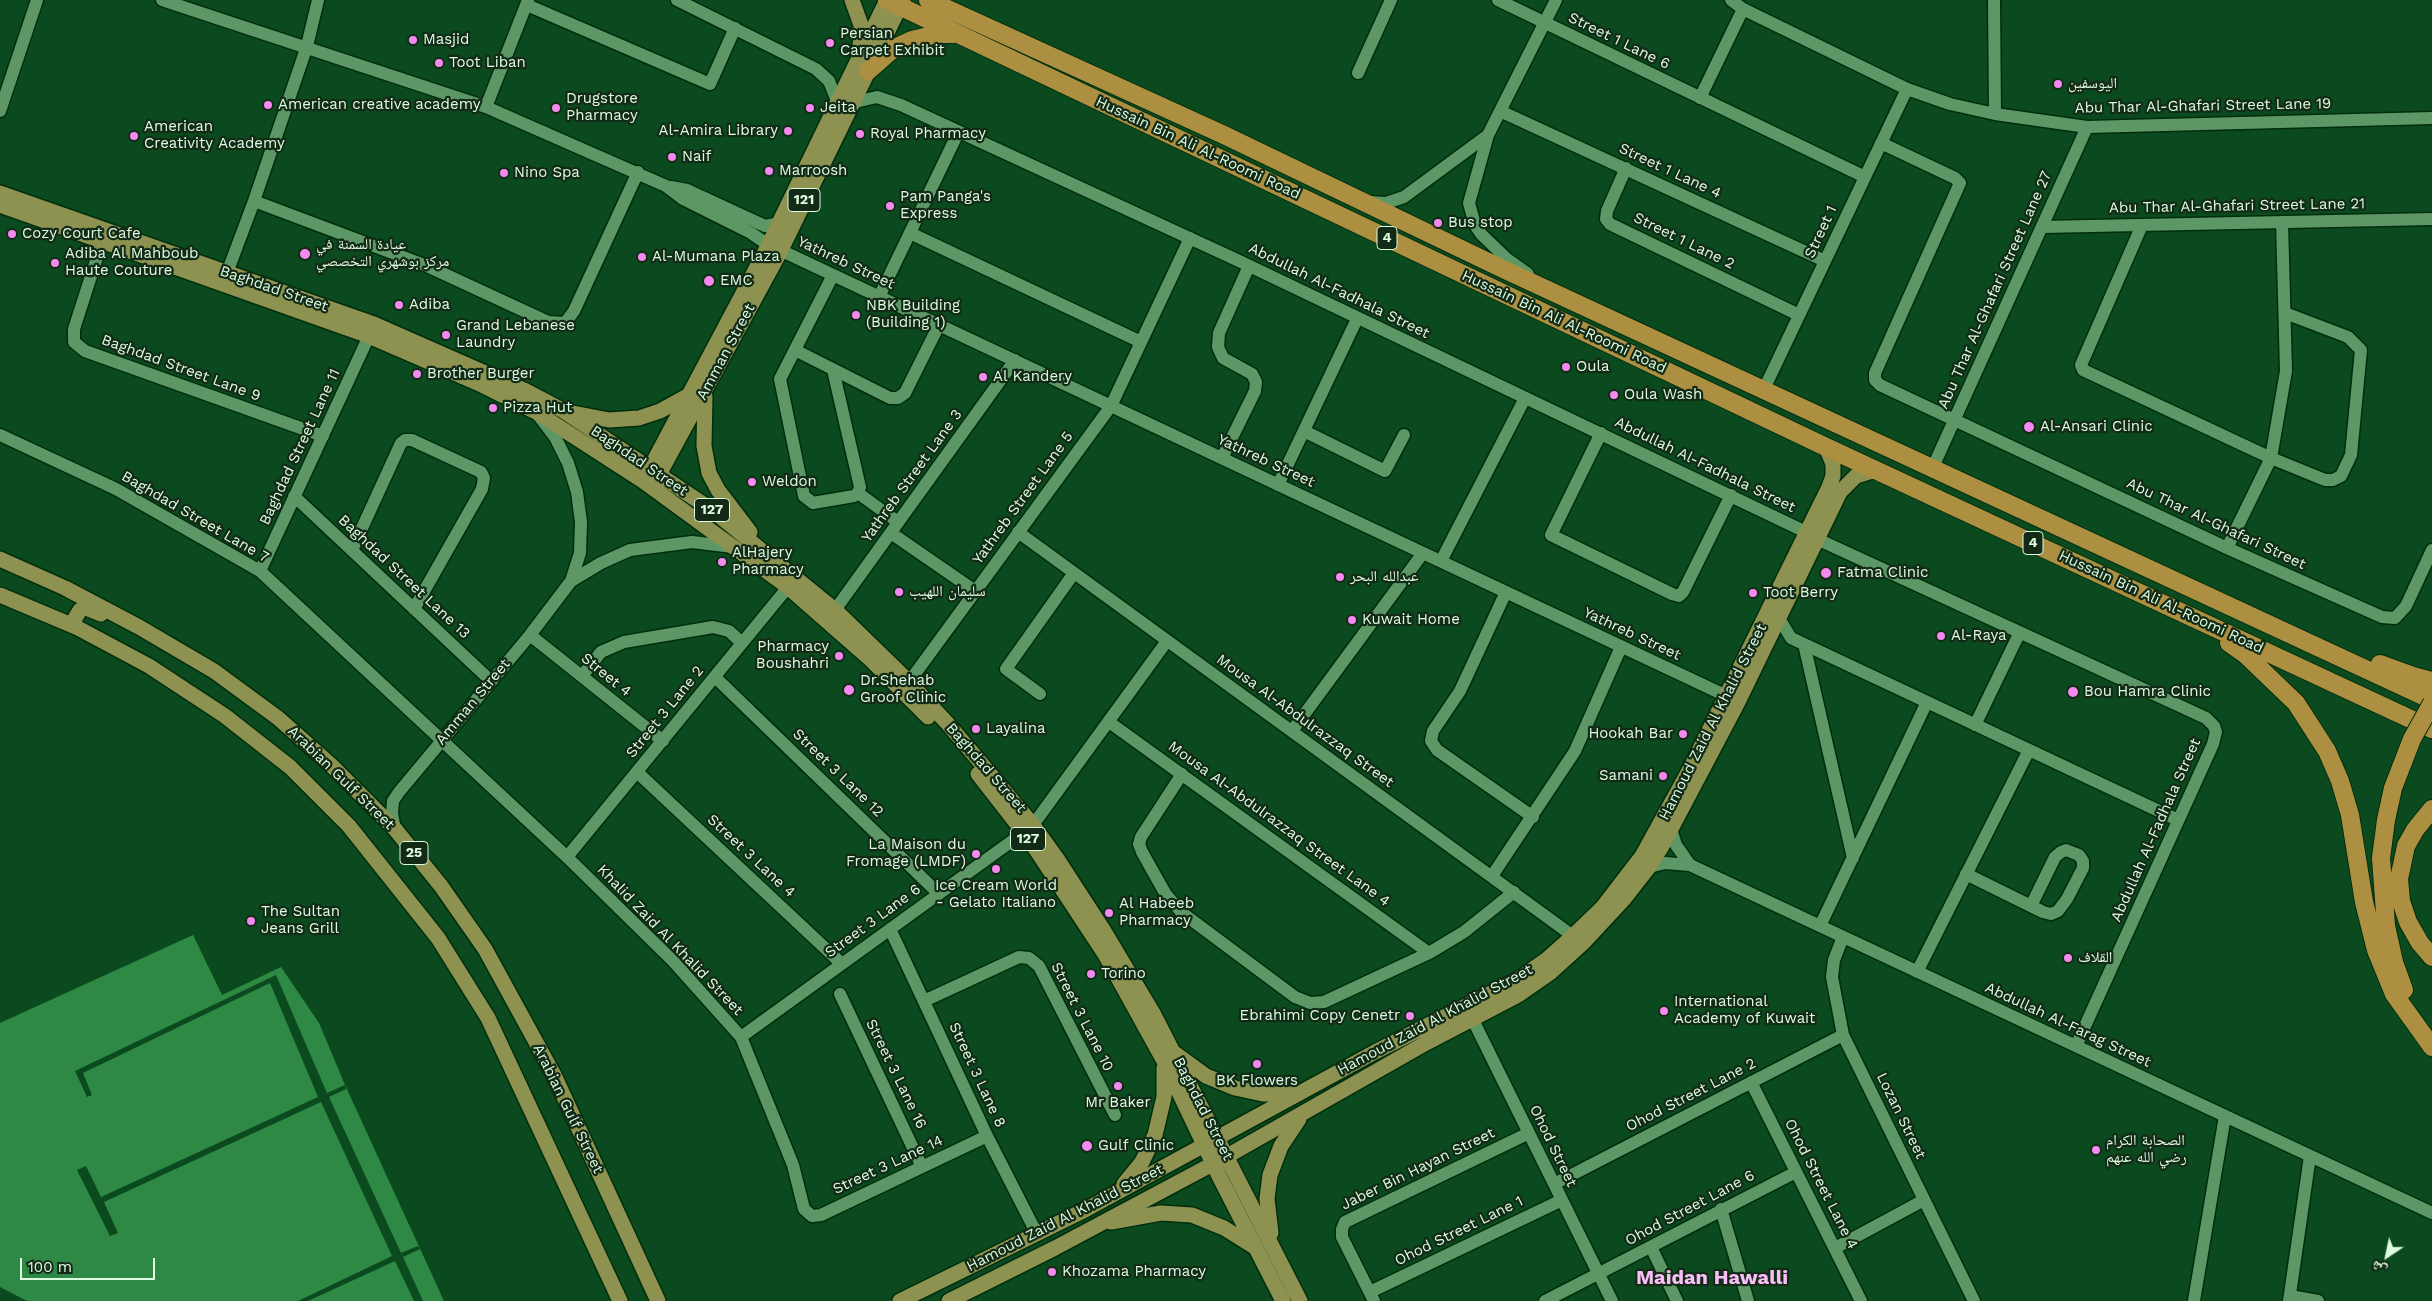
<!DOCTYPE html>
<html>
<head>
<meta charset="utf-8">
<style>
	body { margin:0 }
	#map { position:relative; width:2432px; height:1301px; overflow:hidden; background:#0b4a1e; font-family:"Work Sans","Noto Naskh Arabic",sans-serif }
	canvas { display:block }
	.north { position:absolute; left:2362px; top:1231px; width:50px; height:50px; -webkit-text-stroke:4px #122a16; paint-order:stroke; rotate:214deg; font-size:14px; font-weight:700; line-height:20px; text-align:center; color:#defce1 }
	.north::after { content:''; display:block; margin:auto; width:18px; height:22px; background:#defce1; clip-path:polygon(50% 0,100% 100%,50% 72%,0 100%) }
	.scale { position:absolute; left:20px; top:1258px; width:135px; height:22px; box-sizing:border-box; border:2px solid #defce1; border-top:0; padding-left:6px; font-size:15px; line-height:18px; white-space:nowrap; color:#defce1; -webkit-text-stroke:4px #122a16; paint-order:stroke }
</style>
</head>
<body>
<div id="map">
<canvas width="2432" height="1301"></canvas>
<div class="north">ش</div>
<div class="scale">100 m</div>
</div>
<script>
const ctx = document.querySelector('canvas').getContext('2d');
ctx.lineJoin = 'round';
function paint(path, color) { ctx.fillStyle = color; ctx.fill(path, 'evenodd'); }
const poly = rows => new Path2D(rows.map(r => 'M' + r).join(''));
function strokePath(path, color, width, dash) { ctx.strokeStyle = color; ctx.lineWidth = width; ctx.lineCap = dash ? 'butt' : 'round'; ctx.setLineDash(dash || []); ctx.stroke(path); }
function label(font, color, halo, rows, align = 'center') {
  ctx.font = font + ' "Work Sans","Noto Naskh Arabic",sans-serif'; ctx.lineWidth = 4.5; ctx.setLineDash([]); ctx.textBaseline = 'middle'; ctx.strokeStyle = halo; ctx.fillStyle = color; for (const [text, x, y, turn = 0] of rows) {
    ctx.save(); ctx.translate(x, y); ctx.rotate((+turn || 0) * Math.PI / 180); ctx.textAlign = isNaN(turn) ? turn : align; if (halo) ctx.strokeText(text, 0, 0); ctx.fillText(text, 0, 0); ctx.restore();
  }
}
paint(poly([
	[193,935,222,995,281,967,319,1023,345,1085,444,1301,27,1301,0,1287,0,1023]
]), '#2d8944');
paint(poly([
	[276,975,327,1093,345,1085,346,1089,329,1097,401,1253,418,1246,420,1249,403,1257,423,1301,414,1301,395,1261,308,1301,298,1301,392,1256,321,1102,104,1202,118,1233,110,1236,77,1170,86,1166,101,1197,318,1097,270,983,83,1073,92,1095,87,1097,75,1071]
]), '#0b4a1e');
const minor = poly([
	[162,0,486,107,666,186,683,199,751,233,764,242,767,248],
	[677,0,816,69,829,81,837,101],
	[1498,0,1865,177],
	[1731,0,1743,9,1907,89,1950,104,1995,114,2087,127,2432,118],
	[1994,0,1995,114],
	[527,5,710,84,735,28],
	[1358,73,1391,0],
	[1700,98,1743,9],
	[851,103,877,97,901,105,1237,260,1808,533],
	[486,107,528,0],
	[0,111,37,0],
	[1500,111,1825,261],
	[1881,143,1955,178,1960,183,1875,373,1875,380,1880,385,2227,548,2382,617,2395,618,2406,606,2432,550],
	[1626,168,1607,211,1606,219,1610,224,1799,315],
	[671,187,687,190,765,226,780,223],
	[254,201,427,266,548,322,565,323,574,311,638,172],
	[1370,202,1386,203,1404,197,1488,135],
	[2142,225,2081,365,2083,370,2271,458,2325,480,2333,480,2341,476,2351,455,2361,350,2348,337,2285,313],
	[2042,227,2432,219],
	[910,233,1141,342],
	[102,242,74,329,74,342,85,351,323,436],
	[780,250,1735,700],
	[227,273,254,201,307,46,318,0],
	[1528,274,1507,259,1481,234,1475,225,1469,203,1488,135,1556,0],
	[879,297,958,133],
	[795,350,890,398,898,398,905,393,939,325],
	[833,370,860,487,858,493,854,496,813,503,804,496,780,379,833,275],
	[1764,389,1907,89],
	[1304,431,1385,471,1404,435],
	[1601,433,1551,535,1672,594,1679,596,1683,592,1731,495],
	[0,435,116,489,260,571,567,857,673,961,741,1037,793,1165,804,1209,812,1216,821,1215,987,1136],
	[1222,458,1255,391,1256,382,1252,374,1223,358,1218,347,1219,333,1249,266],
	[1933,467,2087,127],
	[1278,485,1357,319],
	[858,493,898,522],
	[294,496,491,681],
	[1018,532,1573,936],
	[891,533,975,591],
	[1817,539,2206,718,2214,726,2216,732,2213,744,2076,1046],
	[2227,548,2271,458,2286,371,2282,222],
	[352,550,401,443,405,440,412,440,481,472,484,478,482,489,414,609],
	[1441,561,1525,398],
	[260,571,369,336],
	[571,581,601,563,630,550,692,542,733,547],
	[1506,592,1460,691,1433,731,1431,741,1437,750,1533,817],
	[835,610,1015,360],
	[1779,618,1791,638,2178,820],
	[530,635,663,741],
	[1804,644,1853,858],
	[582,676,601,652,624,642,713,627,729,631,742,643],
	[715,677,939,894],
	[909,682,1111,406,1190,238],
	[1040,694,1006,669,1074,573],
	[1109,722,1429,953],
	[1975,725,2019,634],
	[1292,731,1423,553],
	[637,772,842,964],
	[1182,774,1141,837,1139,844,1142,852,1165,893,1181,912,1295,997,1310,1003,1324,1002,1429,953,1464,932,1514,892],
	[1033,825,1167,641],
	[395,829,392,814,393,801,399,792,530,635,571,581,580,553,581,522,577,492,568,463,555,437,539,416],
	[1671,829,1676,845,1690,865],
	[567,857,788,587],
	[1649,867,1665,863,1690,865,2432,1213],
	[1966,874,2043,912,2051,914,2058,911,2067,899,2083,868,2083,861,2079,855,2066,850,2061,852,2055,857,2031,906],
	[1492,876,1575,751,1621,647],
	[1820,926,1927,702],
	[890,929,987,1136,1037,1234],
	[1843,937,1834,960,1832,977,1843,1035,1974,1301],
	[1917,972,2029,750],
	[840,994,922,1167],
	[924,1001,1019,957,1029,958,1039,966,1115,1115],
	[1469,1012,1612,1301],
	[741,1037,1023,833],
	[1751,1082,1861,1301],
	[1554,1184,1843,1035],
	[1721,1209,1748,1301],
	[1651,1247,1677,1301],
	[1835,1248,1924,1200],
	[1370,1292,1562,1200],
	[2290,1296,2318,1301],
	[1374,1301,1342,1237,1342,1229,1345,1222,1529,1133],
	[1545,1301,1796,1172],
	[2194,1301,2225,1116],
	[2289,1301,2310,1156]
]);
const major = poly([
	[852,0,861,25,860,49],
	[0,193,374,324,524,390,562,410,712,510,835,610,909,682,948,724,1033,825,1058,860,1104,931,1153,1013,1300,1301],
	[0,205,369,336,480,384,536,412,643,481,788,587,869,658,928,717],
	[705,396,704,446,709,473,718,490,750,532],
	[573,413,609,420,639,418,660,411,691,394],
	[646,476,767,248,887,0],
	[655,482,779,254,903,0],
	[0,559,65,588,139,627,214,671,278,718,331,765,395,829,441,886,485,949,554,1075,658,1301],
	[0,595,76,627,149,666,225,716,290,767,349,826,438,938,488,1018,620,1301],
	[76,627,74,620,80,610,86,608,101,614],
	[978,774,1031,842,1106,956,1164,1061,1219,1176,1283,1301],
	[1176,1054,1206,1076,1235,1088,1263,1094,1296,1094],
	[1124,1184,1142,1162,1155,1135,1164,1097,1164,1068],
	[1111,1222,1161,1213,1192,1215,1224,1228,1256,1248],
	[1271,1233,1267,1199,1270,1175,1281,1146,1299,1119],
	[900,1301,1085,1210,1375,1052,1519,979,1546,960,1573,936,1602,908,1642,856,1691,767,1829,487,1833,476,1833,464,1826,447],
	[949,1301,1055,1248,1222,1159,1426,1043,1518,995,1551,972,1584,942,1624,899,1649,867,1662,846,1738,702,1840,492,1856,476,1875,470]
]);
const highway = poly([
	[887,0,1826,447,2432,729],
	[928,0,1224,135,1505,270,2432,700],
	[868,71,893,49,912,40,937,34,954,34],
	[2229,643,2246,655,2296,703,2327,751,2340,781,2350,815,2364,902,2376,950,2394,994,2432,1047],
	[2380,664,2413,676,2432,681],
	[2432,809,2415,830,2406,846,2399,879,2401,901,2408,922,2420,943,2432,957],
	[2381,858,2386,926,2394,962,2404,990]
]);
strokePath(minor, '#002d0c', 15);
strokePath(major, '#002d0c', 18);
strokePath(highway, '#002d0c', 20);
strokePath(minor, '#5d9766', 12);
strokePath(major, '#8d9250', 15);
strokePath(highway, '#ad8f41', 18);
const highwayBridge = poly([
	[2381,858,2386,820,2393,788,2412,739,2432,703]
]);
strokePath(highwayBridge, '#002d0c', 20, []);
strokePath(highwayBridge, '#ad8f41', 18);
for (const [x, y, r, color] of [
	[413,40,5,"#f489f0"],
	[830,43,5,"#f489f0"],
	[439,63,5,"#f489f0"],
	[2058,84,5,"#f489f0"],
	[268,105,5,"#f489f0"],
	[556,108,5,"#f489f0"],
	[810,108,5,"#f489f0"],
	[788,131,5,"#f489f0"],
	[860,134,5,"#f489f0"],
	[134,136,5,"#f489f0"],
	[672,157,5,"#f489f0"],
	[769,171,5,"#f489f0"],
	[504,173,5,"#f489f0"],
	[890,206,5,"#f489f0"],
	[1438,223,5,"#f489f0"],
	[12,234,5,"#f489f0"],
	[305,254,6,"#f489f0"],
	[642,257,5,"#f489f0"],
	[55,263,5,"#f489f0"],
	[709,281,6,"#f489f0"],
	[399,305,5,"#f489f0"],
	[856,315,5,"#f489f0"],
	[446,335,5,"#f489f0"],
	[1566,367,5,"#f489f0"],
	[417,374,5,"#f489f0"],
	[983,377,5,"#f489f0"],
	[1614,395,5,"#f489f0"],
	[493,408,5,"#f489f0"],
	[2029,427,6,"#f489f0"],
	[752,482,5,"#f489f0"],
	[722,562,5,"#f489f0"],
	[1826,573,6,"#f489f0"],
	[1340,577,5,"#f489f0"],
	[899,592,5,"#f489f0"],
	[1753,593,5,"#f489f0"],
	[1352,620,5,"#f489f0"],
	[1941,636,5,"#f489f0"],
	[839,656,5,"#f489f0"],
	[849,690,6,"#f489f0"],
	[2073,692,6,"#f489f0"],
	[976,729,5,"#f489f0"],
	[1683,734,5,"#f489f0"],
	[1663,776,5,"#f489f0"],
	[976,854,5,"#f489f0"],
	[996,869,5,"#f489f0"],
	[1109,913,5,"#f489f0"],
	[251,921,5,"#f489f0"],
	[2068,958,5,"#f489f0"],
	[1091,974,5,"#f489f0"],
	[1664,1011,5,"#f489f0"],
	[1410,1016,5,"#f489f0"],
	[1257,1064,5,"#f489f0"],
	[1118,1086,5,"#f489f0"],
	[1087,1146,6,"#f489f0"],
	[2096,1150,5,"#f489f0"],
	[1052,1272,5,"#f489f0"]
]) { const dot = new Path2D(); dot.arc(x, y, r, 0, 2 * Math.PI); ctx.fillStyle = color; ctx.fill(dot); strokePath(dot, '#122a16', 2); }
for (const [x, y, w] of [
	[804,200,32],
	[1387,238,20],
	[712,510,35],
	[2033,543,20],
	[1028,839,35],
	[414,853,28]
]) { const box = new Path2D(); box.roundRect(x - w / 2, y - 11.5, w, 23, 4); ctx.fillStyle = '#122a16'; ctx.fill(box); strokePath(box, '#defce1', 1); }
label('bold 14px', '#defce1', null, [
	["121",804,200],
	["4",1387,238],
	["127",712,510],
	["4",2033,543],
	["127",1028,839],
	["25",414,853]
]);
label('15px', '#defce1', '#122a16', [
	["Persian",840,34],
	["Carpet Exhibit",840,51],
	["Masjid",423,40],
	["Toot Liban",449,63],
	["اليوسفين",2068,84],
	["Drugstore",566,99],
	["Pharmacy",566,116],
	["American creative academy",278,105],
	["Jeita",820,108],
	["American",144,127],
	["Creativity Academy",144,144],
	["Al-Amira Library",778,131,"right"],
	["Royal Pharmacy",870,134],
	["Naif",682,157],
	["Marroosh",779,171],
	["Nino Spa",514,173],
	["Pam Panga's",900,197],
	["Express",900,214],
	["Bus stop",1448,223],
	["Cozy Court Cafe",22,234],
	["عيادة السمنة في",316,245],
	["مركز بوشهري التخصصي",316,262],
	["Adiba Al Mahboub",65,254],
	["Haute Couture",65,271],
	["Al-Mumana Plaza",652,257],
	["EMC",720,281],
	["Adiba",409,305],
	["NBK Building",866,306],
	["(Building 1)",866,323],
	["Grand Lebanese",456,326],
	["Laundry",456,343],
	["Oula",1576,367],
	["Brother Burger",427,374],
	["Al Kandery",993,377],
	["Oula Wash",1624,395],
	["Pizza Hut",503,408],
	["Al-Ansari Clinic",2040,427],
	["Weldon",762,482],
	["AlHajery",732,553],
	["Pharmacy",732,570],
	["Fatma Clinic",1837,573],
	["عبدالله البحر",1350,577],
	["سليمان اللهيب",909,592],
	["Toot Berry",1763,593],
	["Kuwait Home",1362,620],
	["Al-Raya",1951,636],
	["Pharmacy",829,647,"right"],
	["Boushahri",829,664,"right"],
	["Dr.Shehab",860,681],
	["Groof Clinic",860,698],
	["Bou Hamra Clinic",2084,692],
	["Layalina",986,729],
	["Hookah Bar",1673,734,"right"],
	["Samani",1653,776,"right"],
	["La Maison du",966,845,"right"],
	["Fromage (LMDF)",966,862,"right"],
	["Ice Cream World",996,886,"center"],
	["- Gelato Italiano",996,903,"center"],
	["Al Habeeb",1119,904],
	["Pharmacy",1119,921],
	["The Sultan",261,912],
	["Jeans Grill",261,929],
	["القلاف",2078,958],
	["Torino",1101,974],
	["International",1674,1002],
	["Academy of Kuwait",1674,1019],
	["Ebrahimi Copy Cenetr",1400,1016,"right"],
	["BK Flowers",1257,1081,"center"],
	["Mr Baker",1118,1103,"center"],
	["الصحابة الكرام",2106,1141],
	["رضي الله عنهم",2106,1158],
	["Gulf Clinic",1098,1146],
	["Khozama Pharmacy",1062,1272]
], 'left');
label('15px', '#defce1', '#122a16', [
	["Street 1 Lane 6",1619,41,26],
	["Abu Thar Al-Ghafari Street Lane 19",2203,106,-1],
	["Hussain Bin Ali Al-Roomi Road",1198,148,25],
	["Street 1 Lane 4",1670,171,25],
	["Abu Thar Al-Ghafari Street Lane 21",2237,206,-1],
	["Street 1",1821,232,-65],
	["Street 1 Lane 2",1684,241,26],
	["Yathreb Street",846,263,25],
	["Baghdad Street",274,289,19],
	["Abu Thar Al-Ghafari Street Lane 27",1995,290,-66],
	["Abdullah Al-Fadhala Street",1339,291,26],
	["Hussain Bin Ali Al-Roomi Road",1564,322,25],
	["Amman Street",726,352,-62],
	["Baghdad Street Lane 9",181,368,20],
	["Baghdad Street Lane 11",300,447,-65],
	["Baghdad Street",639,461,34],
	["Yathreb Street",1266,461,25],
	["Abdullah Al-Fadhala Street",1705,465,26],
	["Yathreb Street Lane 3",912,476,-54],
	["Yathreb Street Lane 5",1023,498,-54],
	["Baghdad Street Lane 7",195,517,30],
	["Abu Thar Al-Ghafari Street",2216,524,25],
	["Baghdad Street Lane 13",404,577,43],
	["Hussain Bin Ali Al-Roomi Road",2161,602,25],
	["Yathreb Street",1632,634,25],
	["Street 4",606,675,39],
	["Amman Street",473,702,-50],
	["Street 3 Lane 2",665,712,-51],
	["Mousa Al-Abdulrazzaq Street",1305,721,36],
	["Hamoud Zaid Al Khalid Street",1713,722,-63],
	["Baghdad Street",986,768,49],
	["Street 3 Lane 12",838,773,44],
	["Arabian Gulf Street",341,778,44],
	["Mousa Al-Abdulrazzaq Street Lane 4",1279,824,36],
	["Abdullah Al-Fadhala Street",2156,830,-66],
	["Street 3 Lane 4",751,856,43],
	["Street 3 Lane 6",873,921,-36],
	["Khalid Zaid Al Khalid Street",670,940,46],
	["Street 3 Lane 10",1082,1017,63],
	["Hamoud Zaid Al Khalid Street",1435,1020,-28],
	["Abdullah Al-Farag Street",2068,1025,25],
	["Street 3 Lane 16",896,1074,64],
	["Street 3 Lane 8",977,1075,65],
	["Ohod Street Lane 2",1691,1095,-27],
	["Arabian Gulf Street",568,1109,64],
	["Baghdad Street",1203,1109,63],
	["Lozan Street",1901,1116,64],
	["Ohod Street",1553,1146,64],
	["Street 3 Lane 14",888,1165,-25],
	["Jaber Bin Hayan Street",1418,1169,-26],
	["Ohod Street Lane 4",1821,1184,63],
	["Ohod Street Lane 6",1690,1208,-28],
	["Hamoud Zaid Al Khalid Street",1065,1218,-27],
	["Ohod Street Lane 1",1459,1231,-26]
]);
label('bold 20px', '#fabef7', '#122a16', [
	["Maidan Hawalli",1712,1278]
]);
</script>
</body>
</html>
